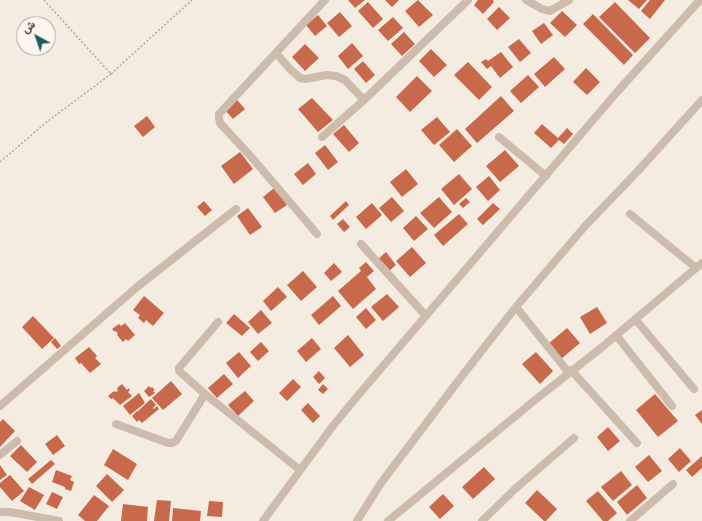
<!DOCTYPE html>
<html>
<head>
<meta charset="utf-8">
<style>
	body { margin:0 }
	#map { position:relative; width:702px; height:521px; overflow:hidden; background:#f4ebe1; font-family:"Sofia Sans Condensed",Vazirmatn,sans-serif }
	canvas { display:block }
	.north { position:absolute; left:16px; top:16px; width:40px; height:40px; box-sizing:border-box; background:#fbf5ee; border:1px solid #aea6a0; border-radius:50%; rotate:320deg; font-size:11px; font-weight:700; line-height:16px; text-align:center; color:#3b302b }
	.north::after { content:''; display:block; margin:auto; width:14px; height:18px; background:#1f5a5e; clip-path:polygon(50% 0,100% 100%,50% 72%,0 100%) }
</style>
</head>
<body>
<div id="map">
<canvas width="702" height="521"></canvas>
<div class="north">ش</div>
</div>
<script>
const ctx = document.querySelector('canvas').getContext('2d');
ctx.lineJoin = 'round';
function paint(path, color) { ctx.fillStyle = color; ctx.fill(path, 'evenodd'); }
const poly = rows => new Path2D(rows.map(r => 'M' + r).join(''));
function strokePath(path, color, width, dash) { ctx.strokeStyle = color; ctx.lineWidth = width; ctx.lineCap = dash ? 'butt' : 'round'; ctx.setLineDash(dash || []); ctx.stroke(path); }
paint(poly([
	[348,0,365,0,355,8],
	[385,0,399,0,392,7],
	[418,0,433,15,419,27,405,11],
	[478,0,493,0,494,2,483,14,474,5],
	[628,0,647,0,639,9],
	[650,0,665,0,650,19,641,11],
	[368,2,383,19,373,28,358,11],
	[615,2,650,38,635,53,599,17],
	[499,7,510,18,497,30,487,19],
	[562,11,577,25,565,37,550,23],
	[340,12,352,26,339,37,327,23],
	[593,14,633,55,624,65,583,24],
	[318,15,327,26,315,36,306,25],
	[393,17,403,28,388,41,378,30],
	[544,23,553,35,541,44,532,31],
	[404,32,415,44,402,56,391,44],
	[519,39,531,53,520,62,508,47],
	[352,43,363,56,348,69,338,56],
	[305,44,319,58,305,71,292,57],
	[431,49,447,65,434,77,419,61],
	[501,52,513,67,500,78,491,66,487,69,481,62,486,59,488,61],
	[554,57,565,69,545,87,534,74],
	[363,61,375,75,366,83,354,69],
	[468,62,492,87,479,100,454,75],
	[586,68,600,82,587,95,573,82],
	[528,75,539,87,521,103,510,91],
	[417,76,432,91,410,112,396,97],
	[501,96,514,111,477,143,465,129],
	[312,98,333,120,318,132,298,109],
	[237,100,245,109,233,119,225,110],
	[147,116,155,127,143,137,134,126],
	[437,117,450,132,434,145,421,130],
	[542,124,558,138,567,128,573,134,564,144,559,140,551,148,534,133],
	[344,125,359,143,349,152,333,134],
	[457,129,472,146,454,162,439,145],
	[325,145,338,162,328,170,315,153],
	[505,150,519,166,500,182,486,166],
	[240,152,253,169,234,184,221,166],
	[308,163,316,174,303,185,294,174],
	[406,169,418,184,402,197,390,182],
	[459,174,472,189,454,205,441,189],
	[489,176,500,190,488,201,476,187],
	[274,188,287,205,275,213,263,197],
	[392,197,404,211,391,222,379,208],
	[439,197,452,212,434,228,420,213],
	[466,198,470,202,463,208,459,204],
	[204,201,212,210,205,216,197,207],
	[346,201,349,205,333,220,330,216],
	[372,203,382,215,366,229,356,217],
	[493,203,500,209,483,225,477,219],
	[248,208,262,227,250,235,237,216],
	[459,214,468,224,443,246,434,235],
	[416,216,428,229,414,241,403,228],
	[343,219,350,227,344,232,337,224],
	[412,247,426,263,410,277,396,261],
	[386,252,396,265,387,273,377,260],
	[366,262,374,271,367,277,376,289,353,309,338,291,361,271,359,268],
	[334,263,342,272,331,281,324,273],
	[303,271,317,287,301,301,287,285],
	[278,287,287,297,271,311,263,301],
	[387,294,399,307,383,321,371,307],
	[144,296,164,313,153,326,146,320,144,323,138,318,140,315,133,310],
	[333,296,341,306,319,325,311,315],
	[597,307,607,323,590,334,580,317],
	[366,308,376,320,366,329,356,317],
	[261,310,272,323,258,334,248,322],
	[234,314,250,328,242,336,226,323],
	[33,316,54,338,42,349,22,327],
	[125,323,135,335,128,341,126,339,123,342,117,335,118,334,116,331,115,332,112,329,119,324,121,326],
	[567,328,580,343,561,359,548,344],
	[348,335,364,355,350,367,334,348],
	[55,338,61,346,57,349,51,342],
	[312,338,321,349,306,362,297,351],
	[261,342,269,351,258,361,250,352],
	[89,347,97,356,95,358,101,364,90,373,81,363,79,364,75,358],
	[239,352,251,366,238,378,226,363],
	[536,352,553,371,540,384,522,364],
	[319,371,325,378,319,384,313,377],
	[224,374,233,384,217,398,208,388],
	[293,379,301,387,287,401,279,393],
	[171,381,182,394,163,410,152,398],
	[122,384,127,390,129,388,130,390,128,392,132,396,120,405,113,398,111,399,108,396,114,391,115,392,118,391,117,388],
	[323,384,328,389,323,394,318,390],
	[149,386,151,388,152,387,155,390,153,391,155,393,149,397,144,391],
	[245,391,254,401,238,416,228,405],
	[139,393,145,403,130,415,123,406],
	[655,394,678,421,658,437,636,410],
	[151,399,156,405,153,408,154,409,157,406,159,409,142,423,139,420,137,422,132,416,137,411,139,412,138,411],
	[308,403,320,416,313,423,301,410],
	[702,410,702,424,695,415],
	[3,419,15,431,0,447,0,422],
	[608,427,620,441,608,451,597,437],
	[57,435,65,446,53,455,45,444],
	[21,445,37,462,27,472,10,456],
	[680,448,691,461,679,472,668,459],
	[113,449,137,464,128,480,104,465],
	[649,455,662,471,648,482,635,467],
	[702,456,702,468,692,477,686,470],
	[51,460,55,464,32,484,28,479],
	[0,465,7,475,0,480],
	[484,467,495,479,473,499,462,487],
	[56,470,72,476,70,480,74,482,71,491,65,489,65,487,52,482],
	[621,471,632,485,613,501,601,487],
	[107,474,124,490,112,502,96,486],
	[10,475,24,491,12,501,0,487,0,483],
	[637,485,647,498,627,515,617,502],
	[29,487,44,495,35,510,20,501],
	[537,490,557,509,546,521,544,521,525,503],
	[598,491,617,513,608,521,603,521,586,501],
	[52,492,63,497,57,509,46,504],
	[443,494,454,506,440,519,429,507],
	[94,495,109,506,97,521,85,521,78,515],
	[157,500,171,501,169,521,154,521],
	[209,501,223,502,222,517,207,516],
	[123,504,148,507,147,521,121,521],
	[173,508,201,511,200,521,172,521]
]), '#c8694b');
strokePath(poly([
	[44,0,111,74,192,0],
	[0,162,48,121,111,74]
]), '#b9a596', 1.5, [2, 2]);
strokePath(poly([
	[526,0,542,9,550,11,569,0],
	[276,53,289,68,300,78,306,79,326,75,336,76,345,80,364,100,468,0],
	[322,137,364,100],
	[499,137,546,176],
	[630,214,696,268],
	[317,234,254,160,220,123,219,118,219,114,325,0],
	[361,244,426,316],
	[516,307,569,373],
	[635,319,694,389],
	[218,322,179,368,179,371,205,394,300,470],
	[616,335,672,406],
	[571,370,637,443],
	[0,406,137,287,236,209],
	[116,424,168,443,172,443,176,441,205,394],
	[0,455,17,441],
	[0,512,10,512,59,521],
	[263,521,332,427,360,393,617,92,700,0],
	[357,521,381,483,465,372,516,307,586,225,637,172,702,100],
	[388,521,535,400,601,348,702,263],
	[482,521,515,489,574,438],
	[630,521,673,484]
]), '#cdbbac', 8);
</script>
</body>
</html>
